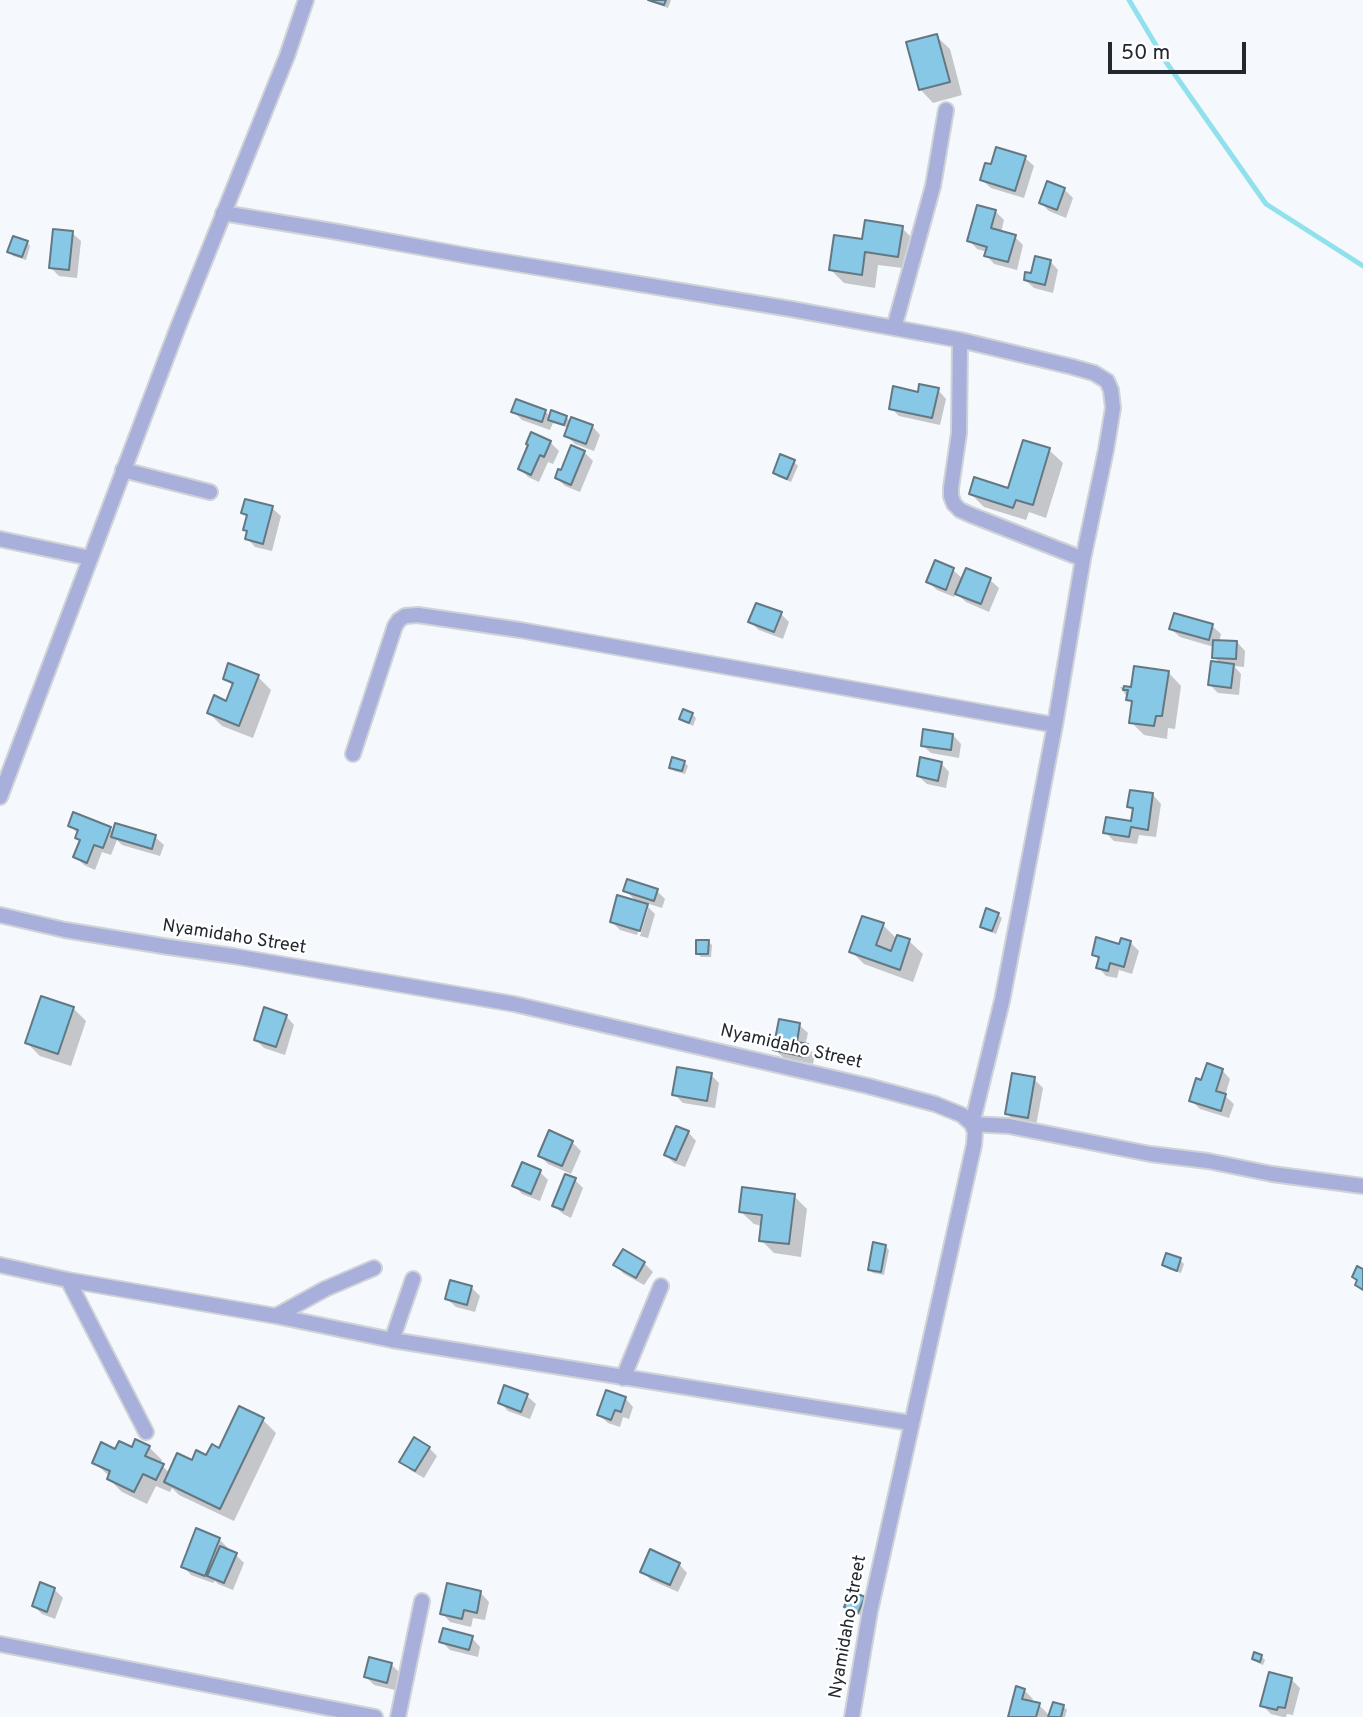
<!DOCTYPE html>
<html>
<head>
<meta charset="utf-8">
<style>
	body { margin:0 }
	#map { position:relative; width:1363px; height:1717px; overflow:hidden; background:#f5f8fc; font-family:Overpass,sans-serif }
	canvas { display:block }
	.scale { position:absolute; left:1108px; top:42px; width:138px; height:32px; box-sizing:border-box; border:4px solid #22282f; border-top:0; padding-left:9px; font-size:21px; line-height:24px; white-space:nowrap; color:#22282f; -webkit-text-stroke:5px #fff; paint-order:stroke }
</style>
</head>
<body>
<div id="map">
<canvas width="1363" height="1717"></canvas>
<div class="scale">50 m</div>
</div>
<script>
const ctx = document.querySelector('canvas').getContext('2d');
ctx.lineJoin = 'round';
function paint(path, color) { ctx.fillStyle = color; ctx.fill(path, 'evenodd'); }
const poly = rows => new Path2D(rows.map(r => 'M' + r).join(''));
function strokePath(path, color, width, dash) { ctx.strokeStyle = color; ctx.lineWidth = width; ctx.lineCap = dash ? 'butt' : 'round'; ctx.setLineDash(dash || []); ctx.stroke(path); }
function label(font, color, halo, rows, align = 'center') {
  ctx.font = font + ' Overpass,sans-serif'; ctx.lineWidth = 5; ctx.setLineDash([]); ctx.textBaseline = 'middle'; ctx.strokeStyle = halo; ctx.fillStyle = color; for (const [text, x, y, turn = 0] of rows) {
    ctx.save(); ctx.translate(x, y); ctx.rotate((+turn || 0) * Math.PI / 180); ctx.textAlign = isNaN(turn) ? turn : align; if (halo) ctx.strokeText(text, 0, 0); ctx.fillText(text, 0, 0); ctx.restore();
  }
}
paint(poly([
	[649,0,671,0,668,8,651,2],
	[936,36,950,49,962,95,933,103,920,89],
	[1025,158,1034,166,1024,198,991,188,982,180],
	[1064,189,1073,198,1066,218,1049,211,1041,203],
	[978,207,996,212,1004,220,1001,233,1015,237,1023,245,1017,270,994,264,986,255,987,252,977,249,969,240],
	[902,228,915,241,911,269,878,265,875,288,844,283,831,270,864,241],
	[72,233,81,241,77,278,59,276,51,268],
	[27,242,30,246,26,260,13,256,9,252],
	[1050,261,1058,270,1053,293,1034,288,1025,280],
	[938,390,946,399,940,425,899,416,891,408],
	[513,411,545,411,551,417,566,417,571,422,592,426,600,435,594,451,575,444,566,435,569,428,553,423,550,430,522,420],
	[550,442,559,451,553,464,548,462,539,482,528,477,520,468],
	[1024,442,1049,450,1063,463,1046,518,1029,512,1026,520,984,507,971,494,1009,490],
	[584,452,593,461,580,492,565,486,557,478],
	[781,456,794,462,798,466,791,482,778,477,775,473],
	[272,508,281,516,272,551,255,547,247,538,248,533,245,530,248,518,243,513],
	[936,563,953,570,963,579,967,570,990,580,999,588,989,612,966,602,956,593,954,597,937,590,928,582],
	[781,614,789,622,783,639,759,630,750,622],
	[1212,626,1221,634,1219,642,1237,642,1245,651,1244,667,1234,666,1241,674,1239,695,1218,693,1210,685,1221,664,1214,657,1214,647,1180,637,1171,629],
	[1168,672,1181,686,1175,729,1168,728,1167,739,1144,735,1131,722,1133,705,1120,687,1132,689],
	[258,677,271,690,253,738,222,726,209,713,227,703,234,687,225,678],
	[692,714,696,718,693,726,685,722,681,719],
	[953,735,961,744,959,758,931,753,922,745],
	[684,762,688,766,685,774,674,771,671,767],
	[941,763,949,772,946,788,927,784,918,776],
	[1153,795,1161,804,1156,837,1139,835,1137,844,1114,841,1105,832,1133,822,1134,812,1129,807],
	[70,825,110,829,114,833,155,837,164,845,160,856,122,845,117,840,111,855,102,852,95,870,84,865,76,857,81,842,77,837,78,834],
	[625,890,657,891,665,899,662,908,643,902,655,914,648,938,640,936,648,909,645,909,637,935,620,930,612,922,638,903],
	[998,915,1002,918,996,934,985,930,982,926],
	[883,925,897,939,909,941,923,954,913,982,864,964,851,951],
	[708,942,712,945,711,957,701,957,697,953],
	[1130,942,1139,951,1132,974,1119,970,1117,978,1106,976,1098,967,1100,960,1094,954],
	[73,1008,86,1021,71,1066,40,1056,27,1043],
	[286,1016,294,1025,285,1055,264,1048,256,1040],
	[799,1025,808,1033,805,1046,815,1054,813,1064,784,1058,775,1050],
	[1222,1070,1230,1079,1225,1096,1234,1104,1229,1118,1200,1109,1191,1100,1202,1082],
	[711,1075,719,1083,715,1108,683,1103,674,1094],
	[1034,1079,1043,1088,1036,1126,1015,1122,1007,1114],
	[688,1132,696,1141,685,1167,674,1163,666,1155],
	[572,1142,581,1151,571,1174,548,1164,540,1156],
	[540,1172,548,1180,540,1201,522,1194,514,1185],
	[575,1180,583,1188,571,1218,563,1214,554,1206],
	[794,1196,807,1209,801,1257,774,1253,761,1240,762,1226,754,1224,740,1211],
	[885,1246,889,1250,884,1275,873,1273,869,1269],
	[1180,1260,1184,1264,1181,1273,1168,1269,1164,1265],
	[644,1263,653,1272,644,1285,624,1274,615,1265],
	[471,1287,480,1296,475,1312,456,1307,447,1299],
	[527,1396,536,1404,530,1419,508,1411,500,1402],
	[625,1398,633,1407,629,1419,623,1417,620,1427,608,1423,599,1415],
	[240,1409,263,1420,276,1433,234,1521,179,1495,172,1488,170,1492,156,1486,147,1504,122,1492,109,1479,110,1477,94,1462,116,1451,149,1447,162,1460,160,1464,170,1473,220,1450],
	[429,1448,437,1456,424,1478,410,1470,402,1461],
	[219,1539,228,1548,226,1551,236,1555,244,1563,233,1590,218,1584,215,1581,213,1583,191,1575,183,1566],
	[679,1564,687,1573,678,1592,651,1580,642,1571],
	[54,1589,63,1598,55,1619,42,1614,34,1606],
	[481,1593,489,1602,485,1620,473,1618,471,1627,450,1622,442,1613],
	[864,1598,868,1602,862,1616,850,1611,846,1607],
	[472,1638,480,1647,478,1657,450,1650,441,1641],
	[1261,1656,1265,1660,1263,1665,1258,1663,1254,1659],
	[391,1664,400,1673,395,1690,374,1685,366,1677],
	[1291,1679,1300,1688,1293,1715,1287,1714,1286,1717,1283,1717,1271,1714,1262,1705],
	[1024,1690,1033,1699,1031,1703,1039,1705,1050,1716,1063,1706,1067,1710,1065,1717,1010,1717]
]), '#0003');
strokePath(poly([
	[1129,0,1166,62,1266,204,1363,266]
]), '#90e1eb', 5);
const building = poly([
	[648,0,666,0,664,5,648,0],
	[937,34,950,82,919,90,906,42,937,34],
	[996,147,1026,156,1015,191,980,180,985,163,991,164,996,147],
	[1047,181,1065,188,1057,210,1039,203,1047,181],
	[977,205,996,210,991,228,1016,235,1008,262,984,256,987,247,967,241,977,205],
	[865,220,903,226,898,257,865,252,862,275,829,270,834,235,862,239,865,220],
	[53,229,73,231,69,270,49,268,53,229],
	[13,236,28,241,22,257,7,252,13,236],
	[1035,256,1051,260,1045,285,1024,280,1025,272,1031,273,1035,256],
	[919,384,939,388,932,418,889,409,893,386,918,392,919,384],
	[516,399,546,410,542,422,511,412,516,399],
	[551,410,567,416,564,425,548,420,551,410],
	[571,417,593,425,586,444,564,436,571,417],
	[531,432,551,441,544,457,540,455,531,475,518,469,528,445,526,444,531,432],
	[1023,440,1050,448,1033,505,1016,500,1013,508,969,494,974,477,1008,488,1023,440],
	[571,445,585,451,571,485,555,478,558,469,561,470,571,445],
	[780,454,795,460,787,479,773,473,780,454],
	[245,499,273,506,263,544,245,539,247,531,243,530,247,515,241,513,245,499],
	[935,560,954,568,946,590,926,582,935,560],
	[966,568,991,578,981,604,955,594,966,568],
	[756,603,782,612,774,632,748,622,756,603],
	[1174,613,1213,624,1209,640,1169,629,1174,613],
	[1213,640,1237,641,1236,659,1212,658,1213,640],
	[1211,661,1234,664,1231,688,1208,685,1211,661],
	[228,663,259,675,239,726,207,713,214,695,226,701,233,683,223,679,228,663],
	[1134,666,1169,671,1162,716,1156,716,1154,726,1129,723,1132,701,1126,700,1128,690,1123,690,1124,686,1131,687,1134,666],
	[683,709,693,713,689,723,679,719,683,709],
	[923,729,953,734,951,750,921,746,923,729],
	[672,757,685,761,682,771,669,768,672,757],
	[920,757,942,762,938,781,917,776,920,757],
	[1130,790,1153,793,1148,830,1131,827,1129,837,1103,833,1106,817,1131,821,1133,808,1127,807,1130,790],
	[73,812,111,827,103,848,94,845,87,863,73,857,80,840,75,838,78,830,68,826,73,812],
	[115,823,156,835,152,849,111,837,115,823],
	[627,879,658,889,654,901,623,891,627,879],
	[617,895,648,904,640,931,610,922,617,895],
	[986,908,999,913,992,931,980,927,986,908],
	[862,916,884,923,876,945,891,951,897,935,910,939,900,970,849,952,862,916],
	[1096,937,1119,944,1121,938,1131,941,1124,967,1110,963,1108,971,1096,968,1099,957,1092,955,1096,937],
	[696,940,709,940,708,954,696,954,696,940],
	[41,996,74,1007,58,1054,25,1043,41,996],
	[264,1007,287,1015,276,1047,254,1040,264,1007],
	[779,1019,800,1023,797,1042,808,1044,805,1057,773,1050,779,1019],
	[1207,1063,1223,1069,1216,1091,1226,1094,1221,1111,1189,1101,1196,1078,1201,1080,1207,1063],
	[677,1067,712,1073,707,1101,672,1095,677,1067],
	[1012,1073,1035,1077,1028,1118,1005,1114,1012,1073],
	[676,1126,689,1131,676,1160,664,1155,676,1126],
	[549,1130,573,1141,562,1166,538,1156,549,1130],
	[522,1162,541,1170,531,1194,512,1186,522,1162],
	[565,1174,576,1178,563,1210,552,1206,565,1174],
	[742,1187,795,1194,789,1244,759,1241,762,1215,739,1212,742,1187],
	[873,1242,886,1245,881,1272,868,1270,873,1242],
	[623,1249,645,1262,636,1278,613,1265,623,1249],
	[1166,1253,1181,1258,1177,1271,1162,1265,1166,1253],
	[1357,1266,1363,1269,1363,1290,1355,1285,1357,1280,1352,1277,1357,1266],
	[450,1280,472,1286,467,1305,445,1299,450,1280],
	[504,1385,528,1394,521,1412,498,1403,504,1385],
	[606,1390,626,1397,621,1412,615,1410,611,1420,597,1415,606,1390],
	[239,1406,264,1418,220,1509,164,1482,177,1453,192,1460,196,1450,206,1455,212,1444,219,1448,239,1406],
	[414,1437,430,1447,415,1471,399,1462,414,1437],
	[135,1439,150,1446,145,1456,164,1464,156,1480,143,1474,134,1492,107,1479,110,1471,92,1463,101,1442,115,1449,119,1441,132,1447,135,1439],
	[196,1528,220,1538,205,1576,181,1567,196,1528],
	[220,1546,237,1553,224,1583,207,1576,220,1546],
	[650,1549,680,1563,670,1585,640,1572,650,1549],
	[40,1582,55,1588,47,1612,32,1606,40,1582],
	[447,1583,481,1591,477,1613,464,1610,462,1619,440,1614,447,1583],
	[851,1591,865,1597,858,1613,844,1607,851,1591],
	[443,1628,473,1636,469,1650,439,1642,443,1628],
	[1254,1652,1262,1655,1260,1662,1252,1659,1254,1652],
	[369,1657,392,1663,387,1683,364,1677,369,1657],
	[1269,1672,1292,1678,1285,1708,1278,1707,1277,1710,1260,1706,1269,1672],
	[1016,1686,1025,1689,1022,1699,1040,1703,1036,1717,1008,1717,1016,1686],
	[1053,1702,1064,1705,1061,1717,1048,1717,1053,1702]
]);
paint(building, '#87c8e7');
strokePath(building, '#637883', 2);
const street = poly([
	[223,213,338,232,469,256,791,309,960,340,1073,367,1094,373,1107,381,1111,390,1113,408,1106,450,1083,559,1055,725,1002,1001,972,1124,1009,1126,1150,1154,1208,1161,1272,1174,1363,1186],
	[894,328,933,186,946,110],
	[960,340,959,433,951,488,951,496,954,504,960,510,971,515,1083,559],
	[123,470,210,492],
	[0,539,90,558],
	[353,754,395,626,399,620,405,616,418,615,520,630,1055,725],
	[0,797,178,327,287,56,306,0],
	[0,915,65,930,169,947,233,956,514,1004,868,1086,935,1104,962,1115,972,1124,975,1132,974,1145,870,1611,852,1717],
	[0,1265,68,1280,276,1316,392,1340,911,1423],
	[68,1280,146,1432],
	[276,1316,325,1289,374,1268],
	[392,1340,413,1279],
	[623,1378,661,1286],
	[0,1644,375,1717],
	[398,1717,422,1601]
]);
strokePath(street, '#cfd3d7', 18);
strokePath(street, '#a7afda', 14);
label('18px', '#22282f', '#fff', [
	["Nyamidaho Street",234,938,9],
	["Nyamidaho Street",791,1048,13],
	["Nyamidaho Street",849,1627,-80]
]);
</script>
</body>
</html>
